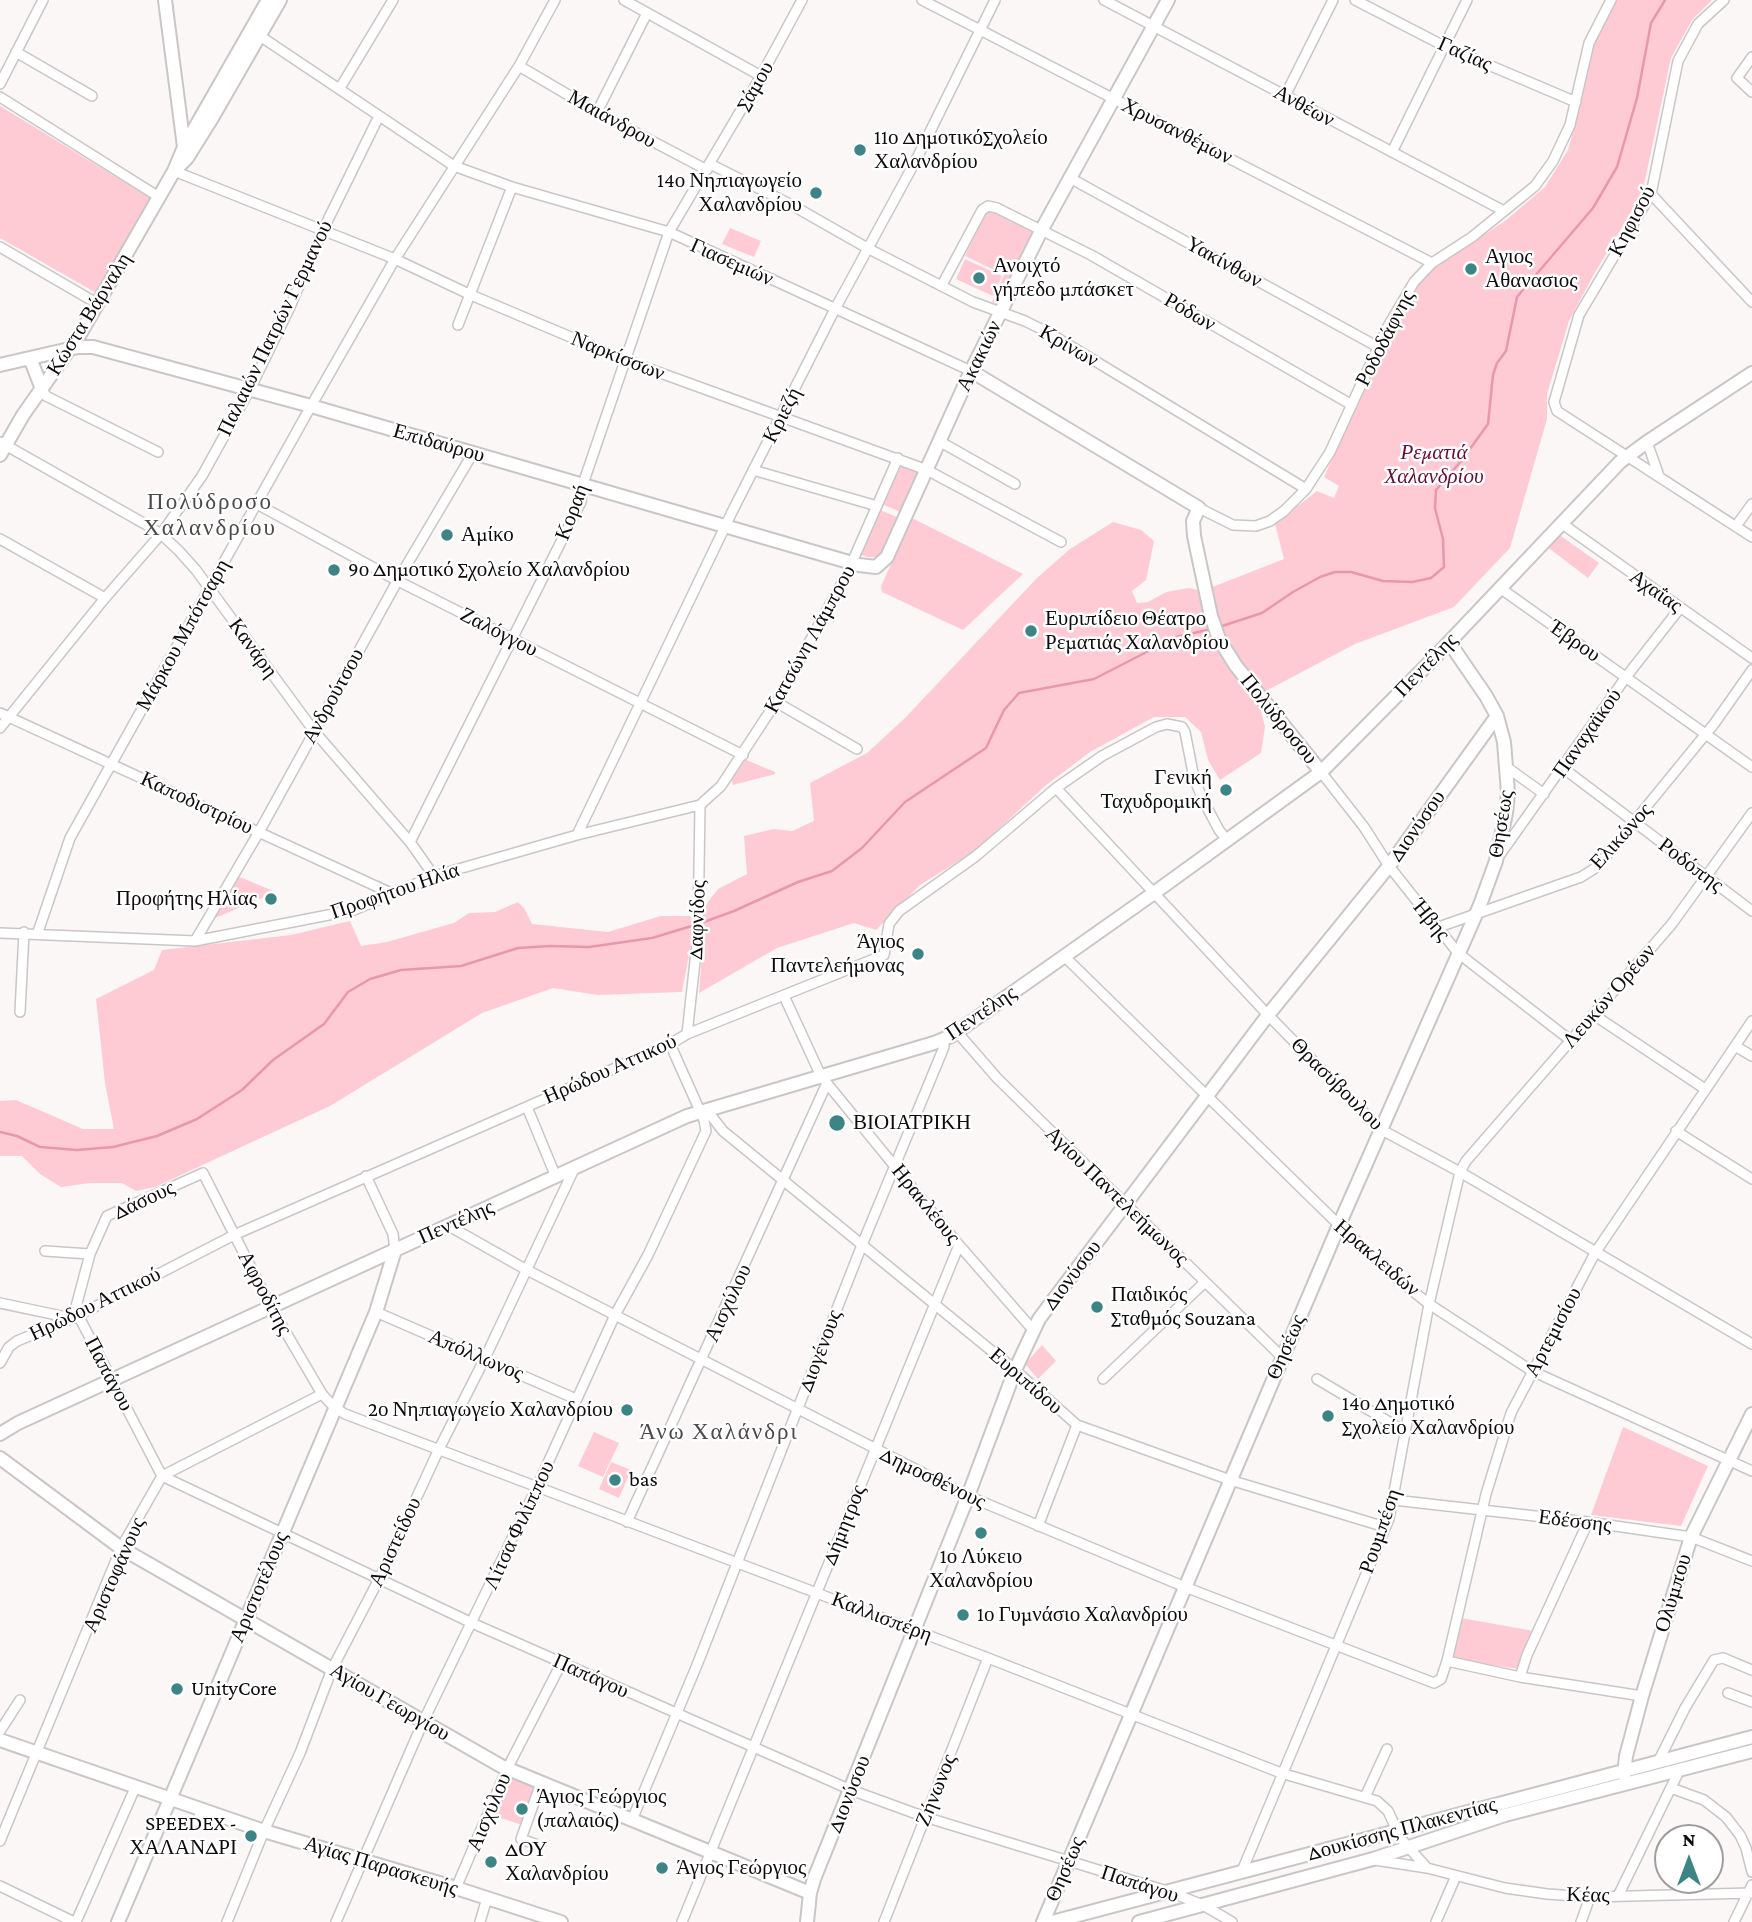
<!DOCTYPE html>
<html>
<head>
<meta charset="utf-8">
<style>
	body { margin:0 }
	#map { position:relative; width:1752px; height:1922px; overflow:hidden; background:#fbf7f7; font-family:"Crimson Pro",serif }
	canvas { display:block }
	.north { position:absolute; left:1654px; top:1824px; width:70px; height:70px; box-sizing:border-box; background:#fff; border:2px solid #9e9d9e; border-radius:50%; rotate:0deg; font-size:19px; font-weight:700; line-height:28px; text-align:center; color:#0d0b0c }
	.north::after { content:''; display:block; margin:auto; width:24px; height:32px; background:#3c8485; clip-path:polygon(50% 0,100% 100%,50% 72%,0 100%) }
</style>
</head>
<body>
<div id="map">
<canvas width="1752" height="1922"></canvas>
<div class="north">N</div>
</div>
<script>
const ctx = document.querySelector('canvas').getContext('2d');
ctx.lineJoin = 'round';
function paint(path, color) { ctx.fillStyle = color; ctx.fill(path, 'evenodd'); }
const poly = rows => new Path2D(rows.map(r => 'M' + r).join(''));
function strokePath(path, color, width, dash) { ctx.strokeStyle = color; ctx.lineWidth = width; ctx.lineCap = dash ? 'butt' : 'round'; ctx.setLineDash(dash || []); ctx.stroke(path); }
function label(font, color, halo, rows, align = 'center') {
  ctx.font = font + ' "Crimson Pro",serif'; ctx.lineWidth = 5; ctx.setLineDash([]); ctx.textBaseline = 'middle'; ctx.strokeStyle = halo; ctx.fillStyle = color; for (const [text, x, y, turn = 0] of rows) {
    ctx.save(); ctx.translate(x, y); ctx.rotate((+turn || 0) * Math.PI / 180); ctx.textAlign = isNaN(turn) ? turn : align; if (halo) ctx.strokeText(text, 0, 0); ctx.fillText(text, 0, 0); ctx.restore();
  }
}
paint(poly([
	[1612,0,1712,0,1692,20,1671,58,1642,194,1594,274,1569,321,1547,394,1547,419,1510,548,1454,607,1355,644,1262,693,1226,642,1219,624,1210,588,1284,559,1275,524,1317,491,1334,498,1339,486,1324,477,1383,344,1411,290,1433,268,1505,221,1545,187,1568,150,1581,103,1594,36],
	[0,106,152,199,98,294,0,238],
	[988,208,1034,229,998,304,992,302,1004,275,965,256],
	[730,228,761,241,754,257,722,244],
	[965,259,1002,276,993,296,956,279],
	[902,465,922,473,905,514,882,504],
	[880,510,902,519,883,553,878,557,867,557,859,554],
	[912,518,1023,574,963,630,882,592,881,586],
	[1113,522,1141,530,1154,541,1146,580,1132,591,1137,603,1148,602,1166,592,1189,588,1198,590,1214,646,1260,707,1265,727,1261,753,1220,780,1208,760,1201,732,1185,717,1154,717,1090,752,1045,786,975,851,920,885,876,930,854,923,777,948,699,993,703,940,704,907,718,889,747,874,744,836,774,829,792,831,814,821,810,783,867,753,905,718,1037,578,1070,549],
	[1558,534,1599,563,1588,578,1546,546],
	[744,759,775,772,775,774,733,785,731,779],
	[237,876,276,892,213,919],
	[518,902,524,908,532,924,608,932,661,916,691,916,693,934,682,992,598,995,553,988,482,1013,330,1106,155,1187,136,1191,122,1183,90,1183,61,1187,40,1174,22,1156,0,1156,0,1101,16,1100,83,1129,114,1129,105,1083,96,999,154,970,162,950,291,935,350,921,361,946,387,942,454,923,469,913,495,912],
	[1042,1345,1056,1361,1038,1379,1025,1364],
	[1623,1427,1708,1466,1681,1526,1591,1515],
	[594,1432,619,1443,603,1477,578,1466],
	[611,1462,631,1470,619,1498,599,1489],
	[1461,1618,1534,1631,1518,1669,1452,1659],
	[510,1777,544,1791,531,1828,492,1815]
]), '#fecbd5');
strokePath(poly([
	[1219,627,1262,613,1293,592,1320,577,1335,572,1351,572,1383,581,1412,582,1431,578,1444,567,1443,539,1435,508,1436,490,1462,460,1488,424,1493,375,1497,363,1506,351,1517,297,1593,208,1617,167,1637,98,1651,23,1665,0],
	[701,923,734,911,798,882,832,871,862,848,905,802,986,748,1004,710,1019,693,1094,679,1176,637,1212,629],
	[0,1132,17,1136,40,1147,77,1150,113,1147,157,1136,197,1119,242,1090,273,1060,324,1024,348,992,370,979,401,970,461,966,518,948,550,946,589,947,652,938,695,925]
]), '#e898ab', 2.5);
const street = poly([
	[624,0,761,76],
	[922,0,1432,263],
	[1104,0,1504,211],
	[1355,0,1444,46,1576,102],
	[1724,0,1698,24,1678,61,1651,194,1579,315,1554,402,1557,411,1752,537],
	[260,36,454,166,512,187,669,232,971,371],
	[16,52,92,96],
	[1752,57,1737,78,1752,92],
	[519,66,597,112,707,170],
	[0,84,43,0],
	[340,88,393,0],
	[1285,96,1333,0],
	[0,97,159,197],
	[597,112,647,13],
	[1392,152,1467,0],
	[710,164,790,204,869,249,973,302,1025,321,1049,333,1306,489],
	[174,171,395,259,471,295,625,360,927,470,1061,542],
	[1070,178,1378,347],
	[1651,194,1752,302],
	[0,247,98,304],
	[942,285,982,210,988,206,997,208,1091,255,1352,405],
	[458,325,512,187],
	[42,389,46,396,158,452],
	[939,441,1015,484],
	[0,442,145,524,161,534,179,551,196,570,314,731,410,842,434,876],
	[1647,442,1659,476],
	[753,470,877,506],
	[257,504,398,581,743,755],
	[1199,508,1233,525,1256,526,1270,521,1284,511,1306,489,1330,452,1387,328,1414,282,1432,263,1472,237,1535,186,1553,161,1570,125,1589,43,1611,0],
	[1561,523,1752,658],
	[1736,526,1752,504],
	[0,539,105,598],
	[1500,588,1752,767],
	[776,702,857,749],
	[0,713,393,894],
	[0,728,105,598,161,534,202,476,250,389,290,307,322,232,379,116],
	[1508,768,1544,794],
	[1563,768,1752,911],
	[1321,772,1364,827,1389,866,1458,953,1570,1040],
	[1056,788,1268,1015,1380,1129,1460,1172,1752,1344],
	[577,835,732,512,835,309,916,160,995,0],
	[410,842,581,502,583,484,669,232,761,76,802,0],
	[1499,856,1626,677,1680,608],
	[1436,928,1581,877,1597,867,1714,724,1752,670],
	[38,932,70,838,311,406,395,259,519,66,555,0],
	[0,933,195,941,354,910,434,876,577,835,700,805,721,786,776,702,846,576,898,458],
	[195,941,259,832,399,578,473,453],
	[1064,956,1339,1225,1394,1276,1429,1304,1532,1371,1752,1471],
	[784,996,821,1076,959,1245,1034,1331],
	[20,1012,24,932],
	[1594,1015,1705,1089],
	[957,1032,997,1078,1052,1132,1282,1357],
	[687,1034,698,934,700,805],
	[670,1044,704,1120,706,1131],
	[1735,1046,1752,1056],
	[527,1107,556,1177],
	[706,1109,723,1131,1015,1370,1077,1425,1230,1480,1385,1527],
	[1676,1131,1752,1179],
	[366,1176,393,1234,395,1250],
	[449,1226,525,1269,968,1496,1185,1587,1434,1683,1441,1679,1447,1661,1486,1494,1511,1413,1595,1253,1752,1021],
	[45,1251,90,1254],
	[0,1303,71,1318],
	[376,1312,576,1399],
	[78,1315,162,1476,472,1623,851,1790,925,1817,1167,1891,1203,1905,1232,1922],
	[73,1318,90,1254,107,1216,203,1173,271,1307,322,1394,334,1407,345,1414,988,1658,1281,1773,1377,1801,1388,1811,1394,1824,1394,1831,1427,1868],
	[0,1363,9,1347,17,1341,73,1318,234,1235,670,1044,687,1034,884,955,889,924,899,911,976,856,1056,788,1102,756,1156,727,1167,724,1182,727,1185,732,1194,778,1203,800,1219,830,1227,840],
	[1103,1379,1205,1282],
	[1317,1379,1406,1432],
	[1394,1500,1588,1522,1691,1537,1752,1561],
	[627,1522,827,1083],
	[1038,1526,1077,1425],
	[1447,1661,1520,1677,1642,1696],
	[1520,1677,1527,1655,1588,1522],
	[1728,1693,1752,1702],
	[0,1731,20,1700],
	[1659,1760,1685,1708,1714,1660,1723,1658,1752,1670],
	[1671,1788,1704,1800,1726,1817,1740,1835,1746,1848,1752,1872],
	[1365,1797,1387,1749],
	[632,1820,697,1665,862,1245,944,1047,944,1039],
	[195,1826,202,1810],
	[0,1841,121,1548,162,1476,322,1394],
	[535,1844,521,1839,541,1783],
	[1375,1860,1427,1868,1505,1888,1547,1894,1590,1897,1752,1893],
	[1242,1871,1389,1519,1429,1304,1460,1172,1466,1161,1671,925,1752,813],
	[0,1886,74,1922],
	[456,1888,507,1769,562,1662],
	[1618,1896,1680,1769],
	[76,1922,135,1788],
	[227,1922,264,1831,300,1753,332,1669,379,1579,439,1449,485,1358,575,1167],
	[336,1922,423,1722,537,1487,615,1315,648,1255,706,1131],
	[480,1922,487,1898],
	[682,1922,959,1245],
	[884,1922,988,1658],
	[1436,1922,1456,1876],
	[1581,1922,1590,1897],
	[1734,1922,1752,1885]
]);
const secondary = poly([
	[165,0,184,147],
	[179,166,187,158,212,118,280,0],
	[30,358,42,389],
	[0,365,78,347,93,347,311,406,859,565,876,567,887,557,971,371,1042,229,1168,0],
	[971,371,1199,508,1193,521,1194,536,1211,616,1219,639,1236,666,1321,772],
	[0,455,23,415,80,334,174,171,184,147,268,0],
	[0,1434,18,1423,687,1116,934,1043,951,1036,1154,893,1321,772,1434,658,1620,462,1647,442,1752,373],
	[0,1458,121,1548,501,1766,810,1893],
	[0,1740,264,1831,456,1888,561,1922],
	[1624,1775,1626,1756,1642,1696,1691,1537,1752,1414],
	[118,1922,376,1312,395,1250],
	[807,1922,810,1893,814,1879,968,1496,1015,1370,1039,1319,1268,1015,1389,866,1497,716],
	[1043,1922,1339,1225,1480,905,1496,861,1506,813,1508,793,1504,742,1497,716,1486,696,1449,642],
	[1052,1922,1752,1737],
	[1139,1922,1373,1859,1505,1815,1752,1751]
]);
strokePath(street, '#cac6c6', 12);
strokePath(secondary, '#cac6c6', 16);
strokePath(street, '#fff', 9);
strokePath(secondary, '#fff', 12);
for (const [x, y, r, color] of [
	[860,150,7,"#3c8485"],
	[816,193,7,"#3c8485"],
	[1471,269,7,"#3c8485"],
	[979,278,7,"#3c8485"],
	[447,535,7,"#3c8485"],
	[334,570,7,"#3c8485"],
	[1031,631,7,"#3c8485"],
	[1226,790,7,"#3c8485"],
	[271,899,7,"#3c8485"],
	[918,954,7,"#3c8485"],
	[837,1123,9,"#3c8485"],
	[1097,1307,7,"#3c8485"],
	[627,1410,7,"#3c8485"],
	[1328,1416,7,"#3c8485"],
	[615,1480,7,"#3c8485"],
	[981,1533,7,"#3c8485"],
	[963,1615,7,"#3c8485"],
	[177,1689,7,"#3c8485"],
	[522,1809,7,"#3c8485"],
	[251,1836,7,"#3c8485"],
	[491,1862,7,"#3c8485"],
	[662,1868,7,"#3c8485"]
]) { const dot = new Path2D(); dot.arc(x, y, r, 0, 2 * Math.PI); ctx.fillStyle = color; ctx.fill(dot); strokePath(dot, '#fff', 2.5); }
label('21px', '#0d0b0c', '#fff', [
	["Γαζίας",1465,54,24],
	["Σάμου",755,86,-60],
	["Ανθέων",1304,106,28],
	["Μαιάνδρου",612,119,29],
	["Χρυσανθέμων",1177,131,27],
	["Κηφισού",1632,221,-62],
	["Γιασεμιών",732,262,24],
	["Υακίνθων",1224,262,29],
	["Ρόδων",1190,312,30],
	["Κώστα Βάρναλη",89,314,-58],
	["Παλαιών Πατρών Γερμανού",275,328,-64],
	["Ροδοδάφνης",1385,338,-63],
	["Κρίνων",1069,346,30],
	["Ναρκίσσων",618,356,22],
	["Ακακιών",979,356,-64],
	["Κριεζή",782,415,-63],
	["Επιδαύρου",439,443,16],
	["Κοραή",572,512,-69],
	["Αχαΐας",1656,591,35],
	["Ζαλόγγου",499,632,27],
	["Μάρκου Μπότσαρη",183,635,-61],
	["Κατσώνη Λάμπρου",810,639,-61],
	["Έβρου",1575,641,35],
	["Κανάρη",253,648,54],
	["Πεντέλης",1426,665,-46],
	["Ανδρούτσου",333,696,-61],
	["Πολύδροσου",1279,719,51],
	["Παναχαϊκού",1587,733,-55],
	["Καποδιστρίου",197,803,25],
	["Θησέως",1501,824,-81],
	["Διονύσου",1417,826,-55],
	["Ελικώνος",1621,836,-48],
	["Ροδόπης",1691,865,37],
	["Προφήτου Ηλία",395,891,-19],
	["Δαφνίδος",697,920,-88],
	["Ήβης",1431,920,51],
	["Λευκών Ορέων",1609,996,-49],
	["Πεντέλης",981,1013,-34],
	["Ηρώδου Αττικού",610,1069,-24],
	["Θρασύβουλου",1337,1084,45],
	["Αγίου Παντελεήμωνος",1117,1196,44],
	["Δάσους",144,1200,-25],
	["Ηρακλέους",926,1204,51],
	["Πεντέλης",456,1222,-24],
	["Ηρακλειδών",1377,1258,41],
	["Διονύσου",1072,1275,-53],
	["Αφροδίτης",265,1293,62],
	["Αισχύλου",728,1303,-65],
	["Ηρώδου Αττικού",95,1304,-26],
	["Αρτεμισίου",1553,1332,-62],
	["Θησέως",1286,1347,-67],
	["Διογένους",820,1351,-69],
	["Απόλλωνος",476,1355,23],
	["Παπάγου",109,1374,62],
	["Ευριπίδου",1026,1381,41],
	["Δημοσθένους",933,1478,26],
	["Εδέσσης",1575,1521,7],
	["Λίτσα Φιλίππου",519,1525,-65],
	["Δήμητρος",844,1525,-68],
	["Ρουμπέση",1380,1531,-71],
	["Αριστείδου",395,1542,-65],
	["Αριστοφάνους",114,1575,-66],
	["Αριστοτέλους",259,1587,-67],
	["Ολύμπου",1673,1593,-73],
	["Καλλισπέρη",882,1617,21],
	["Παπάγου",591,1676,24],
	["Αγίου Γεωργίου",390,1702,30],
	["Ζήνωνος",936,1790,-68],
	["Διονύσου",849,1794,-68],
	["Αισχύλου",489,1812,-67],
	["Δουκίσσης Πλακεντίας",1402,1829,-15],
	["Αγίας Παρασκευής",381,1866,17],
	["Θησέως",1065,1869,-67],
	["Παπάγου",1140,1884,18],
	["Κέας",1588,1895,1]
]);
label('21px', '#0d0b0c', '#fff', [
	["11ο ΔημοτικόΣχολείο",874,138],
	["Χαλανδρίου",874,162],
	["14ο Νηπιαγωγείο",802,181,"right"],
	["Χαλανδρίου",802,205,"right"],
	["Αγιος",1485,257],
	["Αθανασιος",1485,281],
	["Ανοιχτό",993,266],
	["γήπεδο μπάσκετ",993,290],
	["Αμίκο",461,535],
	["9ο Δημοτικό Σχολείο Χαλανδρίου",348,570],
	["Ευριπίδειο Θέατρο",1045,619],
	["Ρεματιάς Χαλανδρίου",1045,643],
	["Γενική",1212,778,"right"],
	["Ταχυδρομική",1212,802,"right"],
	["Προφήτης Ηλίας",257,899,"right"],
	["Άγιος",904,942,"right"],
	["Παντελεήμονας",904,966,"right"],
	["ΒΙΟΙΑΤΡΙΚΗ",853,1123],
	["Παιδικός",1111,1295],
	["Σταθμός Souzana",1111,1319],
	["14ο Δημοτικό",1342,1404],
	["Σχολείο Χαλανδρίου",1342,1428],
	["2ο Νηπιαγωγείο Χαλανδρίου",613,1410,"right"],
	["bas",629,1480],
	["1ο Λύκειο",981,1557,"center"],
	["Χαλανδρίου",981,1581,"center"],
	["1ο Γυμνάσιο Χαλανδρίου",977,1615],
	["UnityCore",191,1689],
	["Άγιος Γεώργιος",536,1797],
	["(παλαιός)",536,1821],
	["SPEEDEX -",237,1824,"right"],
	["ΧΑΛΑΝΔΡΙ",237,1848,"right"],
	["ΔΟΥ",505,1850],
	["Χαλανδρίου",505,1874],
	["Άγιος Γεώργιος",676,1868]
], 'left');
label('italic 21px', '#6a0b31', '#fff', [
	["Ρεματιά",1434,453],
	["Χαλανδρίου",1434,477]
]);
ctx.letterSpacing = '2px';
label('23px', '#4d4a4a', '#fff', [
	["Πολύδροσο",210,502],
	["Χαλανδρίου",210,528],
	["Άνω Χαλάνδρι",719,1432]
]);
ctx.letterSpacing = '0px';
</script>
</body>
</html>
